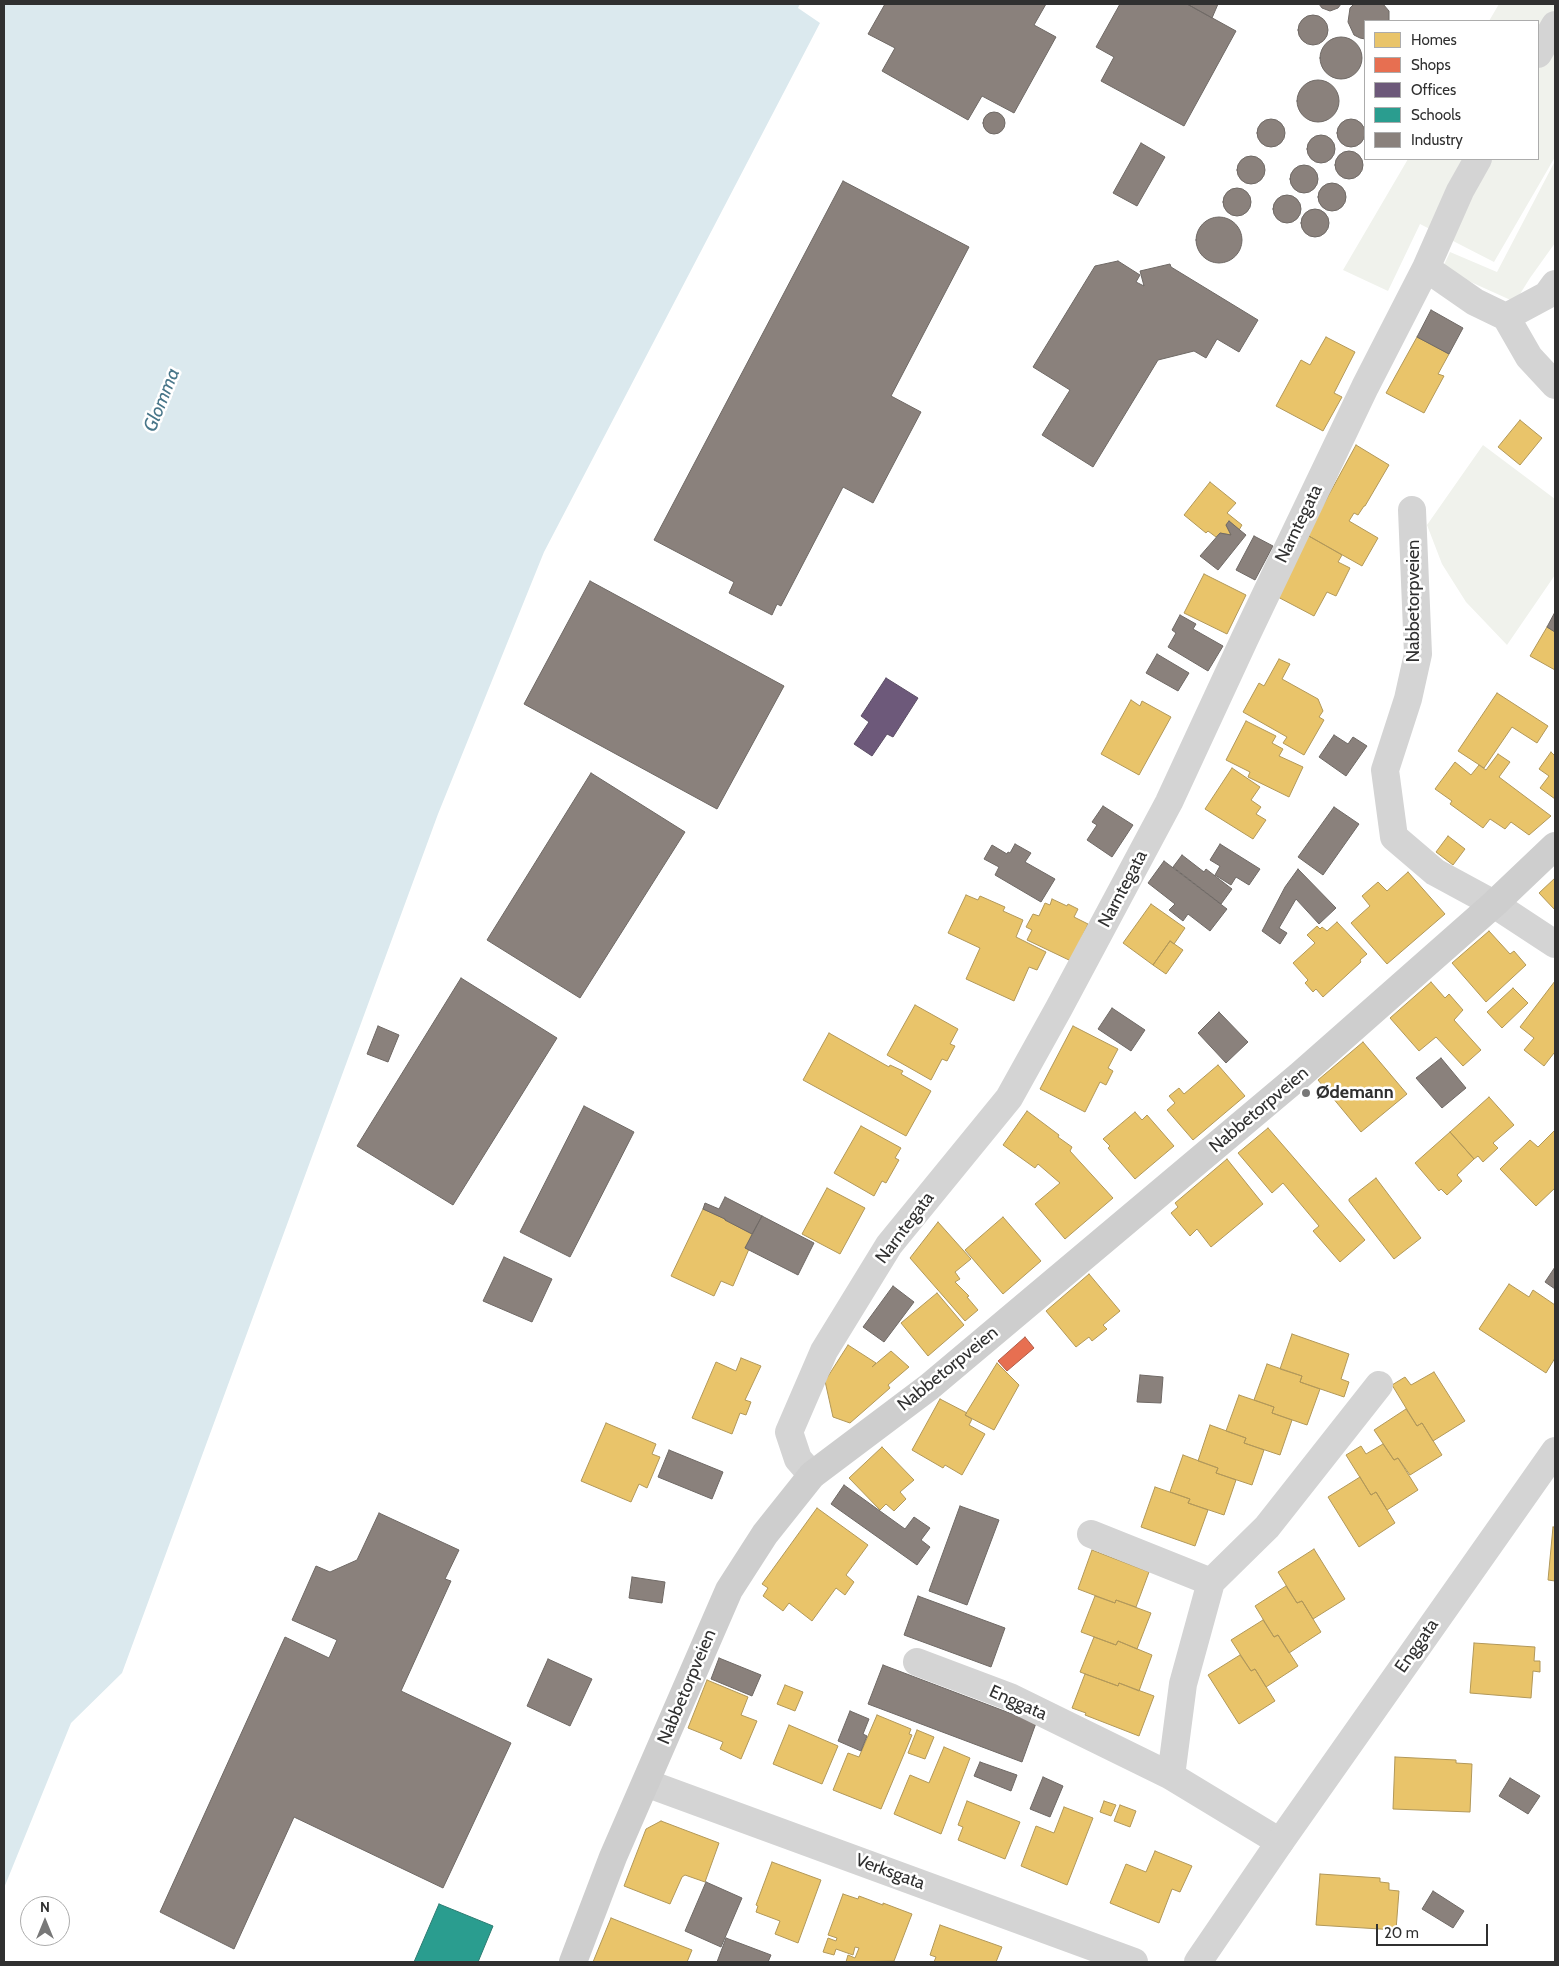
<!DOCTYPE html>
<html>
<head>
<meta charset="utf-8">
<style>
	body { margin:0 }
	#map { position:relative; width:1559px; height:1966px; overflow:hidden; background:#fff; font-family:Cabin,sans-serif }
	canvas { display:block }
	.frame { position:absolute; inset:0; border:5px solid #303030; pointer-events:none }
	.legend { position:absolute; left:1364px; top:20px; width:175px; height:140px; box-sizing:border-box; background:#fff; border:1px solid #acacac; margin:0; padding:6px 9px; list-style:none; font-size:15px; color:#303030 }
	.legend li { display:flex; align-items:center; gap:10px; height:25px }
	.legend b { width:25px; border:1px solid #acacac }
	.north { position:absolute; left:20px; top:1896px; width:50px; height:50px; box-sizing:border-box; background:#fff; border:1px solid #acacac; border-radius:50%; rotate:0deg; font-size:14px; font-weight:700; line-height:20px; text-align:center; color:#303030 }
	.north::after { content:''; display:block; margin:auto; width:18px; height:22px; background:#787878; clip-path:polygon(50% 0,100% 100%,50% 72%,0 100%) }
	.scale { position:absolute; left:1376px; top:1924px; width:112px; height:22px; box-sizing:border-box; border:2px solid #303030; border-top:0; padding-left:6px; font-size:15px; line-height:18px; white-space:nowrap; color:#303030; -webkit-text-stroke:4px #fff; paint-order:stroke }
</style>
</head>
<body>
<div id="map">
<canvas width="1559" height="1966"></canvas>
<div class="frame"></div>
<ul class="legend">
<li><b style="height:14px;background:#e9c46a"></b>Homes</li>
<li><b style="height:14px;background:#e76f51"></b>Shops</li>
<li><b style="height:14px;background:#6d597a"></b>Offices</li>
<li><b style="height:14px;background:#2a9d8f"></b>Schools</li>
<li><b style="height:14px;background:#8a817c"></b>Industry</li>
</ul>
<div class="north">N</div>
<div class="scale">20 m</div>
</div>
<script>
const ctx = document.querySelector('canvas').getContext('2d');
ctx.lineJoin = 'round';
function paint(path, color) { ctx.fillStyle = color; ctx.fill(path, 'evenodd'); }
const poly = rows => new Path2D(rows.map(r => 'M' + r).join(''));
function strokePath(path, color, width, dash) { ctx.strokeStyle = color; ctx.lineWidth = width; ctx.lineCap = dash ? 'butt' : 'round'; ctx.setLineDash(dash || []); ctx.stroke(path); }
function label(font, color, halo, rows, align = 'center') {
  ctx.font = font + ' Cabin,sans-serif'; ctx.lineWidth = 5; ctx.setLineDash([]); ctx.textBaseline = 'middle'; ctx.strokeStyle = halo; ctx.fillStyle = color; for (const [text, x, y, turn = 0] of rows) {
    ctx.save(); ctx.translate(x, y); ctx.rotate((+turn || 0) * Math.PI / 180); ctx.textAlign = isNaN(turn) ? turn : align; if (halo) ctx.strokeText(text, 0, 0); ctx.fillText(text, 0, 0); ctx.restore();
  }
}
paint(poly([
	[1499,4,1555,4,1555,157,1494,262,1420,224,1388,291,1343,270,1408,159,1538,159,1538,21,1489,21],
	[1555,161,1555,243,1530,278,1515,302,1442,269,1450,252,1497,272],
	[1483,445,1555,499,1555,575,1507,645,1466,602,1442,564,1427,525]
]), '#f0f2ec');
paint(poly([
	[4,4,800,4,798,8,820,23,544,552,438,814,122,1673,71,1723,4,1888]
]), '#dbe9ee');
const homes = poly([
	[1326,337,1355,352,1334,393,1342,397,1323,431,1276,406,1301,360,1310,365,1326,337],
	[1417,337,1449,354,1438,374,1444,376,1424,413,1386,393,1417,337],
	[1520,420,1542,438,1520,465,1498,447,1520,420],
	[1356,445,1389,465,1365,506,1364,506,1358,515,1354,513,1349,521,1378,538,1362,566,1307,535,1356,445],
	[1210,482,1236,503,1227,513,1242,525,1239,530,1229,521,1226,525,1231,535,1220,533,1216,537,1208,531,1206,533,1184,515,1210,482],
	[1307,535,1342,555,1338,562,1350,568,1336,596,1327,592,1314,616,1276,596,1307,535],
	[1204,574,1246,595,1227,634,1184,613,1204,574],
	[1547,627,1555,632,1555,670,1530,656,1547,627],
	[1279,659,1290,664,1282,679,1318,699,1323,711,1319,717,1324,720,1304,755,1283,743,1287,737,1243,712,1259,683,1264,686,1279,659],
	[1497,693,1548,726,1537,743,1512,727,1484,768,1458,751,1497,693],
	[1131,700,1140,706,1142,701,1171,717,1139,775,1101,754,1131,700],
	[1246,721,1276,736,1272,743,1283,749,1279,756,1303,767,1289,797,1248,777,1250,772,1226,760,1246,721],
	[1551,752,1555,756,1555,799,1540,788,1549,776,1539,769,1551,752],
	[1498,754,1510,762,1499,777,1551,816,1529,835,1511,822,1505,829,1490,819,1483,828,1450,804,1452,801,1435,789,1455,762,1471,775,1479,765,1486,770,1498,754],
	[1232,768,1260,787,1251,800,1261,807,1256,814,1266,820,1253,839,1205,809,1232,768],
	[1448,836,1465,849,1453,865,1436,852,1448,836],
	[1408,872,1445,914,1387,964,1351,923,1370,906,1362,896,1378,882,1387,891,1408,872],
	[1555,878,1555,910,1539,893,1555,878],
	[966,895,978,900,980,896,1005,907,1003,911,1023,920,1016,937,1046,952,1037,970,1029,967,1014,1001,966,979,980,948,948,933,966,895],
	[1052,899,1067,906,1068,904,1078,909,1074,917,1088,924,1071,961,1027,940,1032,930,1026,927,1033,914,1039,916,1045,903,1050,905,1052,899],
	[1151,904,1185,928,1174,944,1170,941,1153,965,1123,943,1151,904],
	[1337,922,1367,954,1360,960,1361,962,1323,997,1316,989,1313,992,1305,983,1308,980,1293,963,1315,943,1307,935,1317,926,1320,929,1322,927,1327,931,1337,922],
	[1489,931,1510,954,1514,951,1526,965,1486,1002,1452,963,1489,931],
	[1170,941,1183,950,1166,974,1153,965,1170,941],
	[1555,981,1555,1055,1554,1053,1544,1066,1524,1050,1534,1038,1520,1027,1555,981],
	[1431,982,1445,998,1449,994,1463,1010,1454,1020,1481,1050,1463,1066,1436,1037,1419,1051,1390,1018,1431,982],
	[1513,988,1528,1003,1502,1028,1487,1012,1513,988],
	[915,1005,958,1029,950,1044,955,1046,947,1061,942,1059,931,1080,887,1055,915,1005],
	[1073,1026,1118,1049,1108,1068,1113,1071,1106,1085,1100,1082,1085,1112,1040,1089,1073,1026],
	[829,1033,889,1067,890,1065,903,1071,901,1074,931,1091,906,1136,803,1080,829,1033],
	[1363,1042,1407,1094,1361,1132,1318,1080,1363,1042],
	[1218,1065,1245,1096,1193,1140,1167,1110,1175,1103,1169,1096,1179,1088,1184,1094,1218,1065],
	[1489,1097,1514,1125,1493,1143,1498,1148,1483,1162,1478,1156,1474,1159,1450,1132,1489,1097],
	[1027,1111,1059,1135,1058,1137,1072,1147,1070,1151,1113,1198,1065,1239,1035,1204,1060,1183,1038,1164,1035,1168,1003,1145,1027,1111],
	[1135,1112,1142,1120,1147,1115,1174,1146,1135,1179,1108,1148,1110,1146,1103,1139,1135,1112],
	[861,1126,901,1148,895,1158,899,1160,886,1183,882,1181,874,1196,834,1173,861,1126],
	[1268,1128,1365,1240,1340,1262,1313,1231,1319,1226,1283,1183,1272,1193,1238,1153,1268,1128],
	[1555,1130,1555,1188,1536,1206,1500,1169,1530,1140,1538,1147,1555,1130],
	[1450,1132,1474,1159,1457,1175,1462,1181,1447,1195,1441,1189,1439,1191,1415,1163,1450,1132],
	[1227,1159,1263,1204,1211,1247,1197,1229,1190,1236,1171,1213,1178,1207,1175,1203,1227,1159],
	[1376,1178,1421,1238,1394,1259,1349,1201,1349,1199,1376,1178],
	[827,1188,865,1208,840,1254,802,1234,827,1188],
	[703,1209,725,1219,725,1220,752,1234,745,1248,749,1249,733,1286,721,1281,714,1296,671,1276,703,1209],
	[1003,1217,1041,1261,1003,1294,965,1250,1003,1217],
	[938,1222,971,1259,955,1272,960,1279,955,1282,969,1296,967,1297,978,1310,965,1321,910,1258,938,1222],
	[1089,1274,1120,1311,1103,1325,1107,1329,1092,1341,1089,1337,1076,1347,1046,1311,1089,1274],
	[1509,1284,1529,1297,1533,1290,1555,1305,1555,1358,1546,1373,1479,1329,1509,1284],
	[937,1293,964,1325,928,1356,901,1323,937,1293],
	[1292,1334,1349,1354,1341,1379,1349,1382,1344,1397,1300,1382,1302,1376,1280,1369,1292,1334],
	[848,1345,876,1363,872,1367,891,1351,909,1367,888,1385,890,1388,850,1423,833,1417,825,1381,848,1345],
	[741,1358,761,1366,745,1400,751,1402,746,1415,740,1413,732,1434,692,1418,716,1362,736,1371,741,1358],
	[997,1363,1019,1385,994,1430,965,1415,997,1363],
	[1267,1364,1302,1376,1300,1382,1320,1389,1307,1425,1272,1413,1274,1407,1254,1400,1267,1364],
	[1434,1372,1465,1421,1433,1441,1422,1423,1417,1426,1392,1385,1405,1377,1411,1385,1434,1372],
	[1239,1395,1274,1407,1272,1413,1292,1420,1280,1455,1244,1443,1246,1438,1226,1431,1239,1395],
	[940,1399,967,1413,965,1415,972,1419,969,1425,985,1434,962,1475,945,1465,943,1468,912,1450,940,1399],
	[1406,1409,1417,1426,1422,1423,1442,1455,1410,1475,1398,1458,1394,1460,1374,1430,1406,1409],
	[606,1423,656,1444,652,1454,660,1457,647,1488,639,1484,631,1502,581,1481,606,1423],
	[1210,1425,1246,1438,1244,1443,1264,1450,1252,1485,1216,1473,1218,1468,1198,1461,1210,1425],
	[1383,1444,1394,1460,1398,1458,1418,1490,1387,1510,1376,1492,1371,1495,1346,1455,1361,1446,1366,1454,1383,1444],
	[882,1447,914,1480,900,1492,906,1499,894,1511,886,1504,880,1510,849,1478,882,1447],
	[1183,1455,1218,1468,1216,1473,1236,1480,1224,1515,1188,1503,1190,1499,1170,1492,1183,1455],
	[1360,1477,1371,1495,1376,1492,1395,1523,1359,1547,1328,1497,1360,1477],
	[1155,1487,1190,1499,1188,1503,1208,1510,1195,1546,1141,1527,1155,1487],
	[817,1508,868,1545,846,1575,854,1582,845,1595,836,1588,812,1621,789,1603,783,1611,763,1596,768,1588,762,1584,817,1508],
	[1553,1527,1555,1527,1555,1581,1548,1580,1553,1527],
	[1314,1549,1345,1599,1313,1619,1302,1601,1297,1603,1278,1572,1314,1549],
	[1092,1550,1149,1572,1136,1607,1116,1600,1115,1603,1078,1589,1092,1550],
	[1286,1586,1297,1603,1302,1601,1321,1632,1289,1653,1278,1635,1274,1637,1255,1606,1286,1586],
	[1095,1596,1115,1603,1116,1600,1151,1613,1137,1649,1118,1641,1116,1645,1081,1632,1095,1596],
	[1263,1620,1274,1637,1278,1635,1298,1666,1266,1687,1255,1669,1251,1671,1231,1640,1263,1620],
	[1094,1637,1116,1645,1118,1641,1152,1655,1139,1691,1119,1683,1118,1686,1080,1672,1094,1637],
	[1474,1643,1535,1647,1534,1661,1540,1661,1540,1672,1533,1671,1531,1698,1470,1693,1474,1643],
	[1240,1655,1251,1671,1255,1669,1275,1701,1239,1724,1208,1675,1240,1655],
	[1085,1674,1118,1686,1119,1683,1154,1696,1139,1736,1085,1715,1086,1713,1072,1708,1085,1674],
	[707,1680,748,1697,741,1715,757,1721,741,1759,720,1749,723,1742,688,1728,707,1680],
	[785,1685,803,1692,795,1711,777,1704,785,1685],
	[877,1715,911,1729,909,1734,912,1735,881,1809,833,1790,848,1753,859,1757,877,1715],
	[789,1725,838,1746,822,1784,773,1764,789,1725],
	[917,1730,934,1737,925,1759,908,1753,917,1730],
	[944,1747,970,1758,941,1834,894,1814,910,1775,929,1783,944,1747],
	[1395,1757,1456,1760,1456,1763,1472,1764,1470,1812,1393,1809,1395,1757],
	[967,1801,1020,1822,1005,1859,958,1840,963,1827,958,1825,967,1801],
	[1104,1801,1116,1805,1111,1816,1100,1812,1104,1801],
	[1120,1805,1136,1811,1130,1827,1114,1821,1120,1805],
	[1064,1807,1093,1818,1067,1885,1021,1866,1036,1826,1054,1833,1064,1807],
	[661,1821,719,1843,705,1882,685,1875,682,1877,670,1904,624,1886,646,1829,661,1821],
	[1155,1851,1192,1866,1180,1892,1172,1889,1159,1923,1110,1903,1126,1864,1146,1872,1155,1851],
	[772,1862,821,1880,798,1943,775,1934,780,1921,756,1912,758,1906,756,1905,772,1862],
	[1320,1874,1380,1878,1380,1882,1389,1883,1389,1890,1399,1891,1396,1930,1316,1925,1320,1874],
	[843,1894,858,1899,859,1896,883,1905,883,1903,912,1914,894,1961,846,1962,848,1955,855,1958,859,1948,855,1947,853,1955,836,1949,834,1955,823,1952,828,1938,836,1941,837,1938,828,1935,843,1894],
	[611,1918,692,1950,687,1962,593,1962,611,1918],
	[940,1925,1002,1947,996,1962,934,1962,936,1957,930,1955,940,1925]
]);
paint(homes, '#e9c46a');
strokePath(homes, '#b29859', 1);
const shops = poly([
	[1025,1337,1034,1348,1007,1371,998,1361,1025,1337]
]);
paint(shops, '#e76f51');
strokePath(shops, '#b05c47', 1);
const offices = poly([
	[886,678,918,698,893,737,887,734,872,756,854,744,869,722,861,716,886,678]
]);
paint(offices, '#6d597a');
strokePath(offices, '#5b4d64', 1);
const schools = poly([
	[439,1904,493,1926,478,1962,414,1962,439,1904]
]);
paint(schools, '#2a9d8f');
strokePath(schools, '#2c7c72', 1);
const industry = poly([
	[885,4,1046,4,1034,25,1056,37,1014,113,982,96,968,120,882,71,895,48,868,34,885,4],
	[1120,4,1187,4,1236,31,1184,126,1101,81,1114,57,1096,47,1120,4],
	[1187,4,1218,4,1212,18,1187,4],
	[1319,4,1341,4,1338,8,1330,11,1322,8,1319,4],
	[1354,4,1383,4,1389,11,1389,21,1365,21,1365,39,1360,38,1354,35,1348,22,1350,8,1354,4],
	'1298 30a15 15 0 1 1 30 0a15 15 0 1 1-30 0Z',
	'1320 58a21 21 0 1 1 42 0a21 21 0 1 1-42 0Z',
	'1297 101a21 21 0 1 1 42 0a21 21 0 1 1-42 0Z',
	'983 123a11 11 0 1 1 22 0a11 11 0 1 1-22 0Z',
	'1337 133a14 14 0 1 1 28 0a14 14 0 1 1-28 0Z',
	'1257 133a14 14 0 1 1 28 0a14 14 0 1 1-28 0Z',
	'1307 149a14 14 0 1 1 28 0a14 14 0 1 1-28 0Z',
	[1141,143,1165,157,1137,206,1113,193,1141,143],
	'1335 165a14 14 0 1 1 28 0a14 14 0 1 1-28 0Z',
	'1237 170a14 14 0 1 1 28 0a14 14 0 1 1-28 0Z',
	'1290 179a14 14 0 1 1 28 0a14 14 0 1 1-28 0Z',
	[843,181,969,247,891,396,921,412,873,503,843,487,781,606,777,604,772,615,729,593,734,582,654,540,843,181],
	'1318 197a14 14 0 1 1 28 0a14 14 0 1 1-28 0Z',
	'1223 202a14 14 0 1 1 28 0a14 14 0 1 1-28 0Z',
	'1273 209a14 14 0 1 1 28 0a14 14 0 1 1-28 0Z',
	'1301 223a14 14 0 1 1 28 0a14 14 0 1 1-28 0Z',
	'1196 240a23 23 0 1 1 46 0a23 23 0 1 1-46 0Z',
	[1118,261,1140,275,1136,282,1144,286,1140,271,1170,264,1171,267,1258,320,1239,352,1217,339,1206,358,1194,351,1158,360,1093,467,1042,435,1070,390,1033,367,1095,266,1118,261],
	[1431,310,1463,328,1449,354,1417,337,1431,310],
	[1229,521,1246,535,1218,570,1200,556,1220,533,1231,535,1226,525,1229,521],
	[1254,536,1273,546,1255,580,1236,570,1254,536],
	[590,581,784,686,717,809,524,704,590,581],
	[1555,612,1555,632,1547,627,1555,612],
	[1180,615,1196,624,1193,629,1223,646,1208,671,1168,647,1176,633,1172,630,1180,615],
	[1157,654,1189,673,1178,691,1146,673,1157,654],
	[1334,735,1348,744,1353,737,1367,746,1346,776,1319,757,1334,735],
	[591,773,685,832,580,998,487,940,591,773],
	[1103,806,1133,825,1112,857,1087,840,1097,825,1092,822,1103,806],
	[1334,807,1359,824,1323,875,1298,857,1334,807],
	[1015,844,1031,853,1025,862,1055,879,1041,902,995,875,999,867,984,859,992,845,1007,854,1008,852,1010,853,1015,844],
	[1220,844,1260,869,1249,885,1236,877,1231,885,1215,875,1220,866,1210,860,1220,844],
	[1182,855,1204,872,1206,869,1232,889,1221,904,1173,867,1182,855],
	[1164,861,1227,909,1210,931,1188,914,1183,921,1169,910,1175,904,1148,883,1164,861],
	[1298,869,1336,908,1319,924,1296,899,1279,928,1287,933,1280,944,1262,931,1285,887,1298,869],
	[461,978,557,1038,453,1205,357,1146,461,978],
	[1112,1008,1145,1030,1131,1051,1098,1029,1112,1008],
	[1219,1012,1248,1042,1226,1063,1198,1033,1219,1012],
	[378,1026,399,1035,388,1062,367,1054,378,1026],
	[1441,1058,1466,1088,1442,1108,1416,1078,1441,1058],
	[584,1106,634,1132,570,1257,520,1232,584,1106],
	[725,1197,762,1216,752,1234,725,1220,725,1219,703,1209,705,1203,719,1209,725,1197],
	[762,1216,814,1243,798,1275,745,1248,762,1216],
	[504,1257,552,1279,532,1322,483,1301,504,1257],
	[1555,1267,1555,1289,1545,1282,1555,1267],
	[893,1286,914,1302,884,1342,863,1327,893,1286],
	[1140,1375,1163,1377,1161,1403,1137,1402,1140,1375],
	[669,1450,723,1472,712,1499,658,1477,669,1450],
	[844,1485,905,1529,914,1517,930,1528,921,1540,930,1547,917,1565,831,1504,844,1485],
	[960,1506,999,1520,967,1605,929,1591,960,1506],
	[379,1513,459,1550,445,1579,451,1581,401,1691,511,1743,443,1888,294,1817,234,1949,160,1912,285,1637,329,1658,337,1640,292,1620,316,1566,330,1572,357,1560,379,1513],
	[632,1577,665,1582,662,1603,629,1598,632,1577],
	[918,1596,1005,1628,991,1667,904,1635,918,1596],
	[719,1658,761,1675,752,1696,711,1679,719,1658],
	[548,1659,592,1679,570,1726,527,1706,548,1659],
	[883,1665,1036,1723,1022,1762,868,1704,883,1665],
	[850,1711,869,1719,863,1734,867,1736,861,1751,838,1741,850,1711],
	[980,1762,1017,1775,1011,1791,974,1776,980,1762],
	[1043,1777,1063,1786,1050,1817,1030,1809,1043,1777],
	[1510,1778,1540,1796,1528,1814,1499,1796,1510,1778],
	[706,1882,742,1898,721,1947,685,1931,706,1882],
	[1433,1891,1464,1911,1453,1928,1422,1909,1433,1891],
	[726,1938,771,1955,768,1962,717,1962,726,1938]
]);
paint(industry, '#8a817c');
strokePath(industry, '#6f6965', 1);
strokePath(poly([
	[1538,54,1555,25],
	[1426,268,1475,302,1506,317,1547,295,1555,284],
	[1506,317,1529,357,1555,385],
	[1412,510,1418,654,1408,699,1385,770,1394,837,1435,872,1494,904,1555,944],
	[812,1475,798,1459,789,1432,824,1351,889,1245,1009,1098,1059,1008,1169,802,1245,638,1365,387,1426,268,1460,191,1478,159],
	[1091,1534,1211,1582],
	[917,1662,1010,1697,1171,1776,1280,1842],
	[1171,1776,1183,1684,1211,1582,1267,1527,1379,1385],
	[646,1783,1134,1962]
]), '#d4d4d4', 28);
strokePath(poly([
	[1198,1962,1280,1842,1555,1451]
]), '#d4d4d4', 28);
strokePath(poly([
	[573,1962,613,1857,729,1590,765,1534,812,1475,929,1387,1299,1076,1494,904,1555,846]
]), '#cecece', 28);
for (const [x, y, r, color] of [
	[1306,1093,5,"#787878"]
]) { const dot = new Path2D(); dot.arc(x, y, r, 0, 2 * Math.PI); ctx.fillStyle = color; ctx.fill(dot); strokePath(dot, '#fff', 2); }
label('18px', '#303030', '#fff', [
	["Narntegata",1299,524,-64],
	["Nabbetorpveien",1414,601,-90],
	["Narntegata",1123,889,-62],
	["Nabbetorpveien",1259,1110,-40],
	["Narntegata",905,1228,-53],
	["Nabbetorpveien",948,1369,-39],
	["Enggata",1417,1646,-55],
	["Nabbetorpveien",687,1687,-67],
	["Enggata",1018,1703,24],
	["Verksgata",890,1872,20]
]);
label('bold 18px', '#303030', '#fff', [
	["Ødemann",1316,1093]
], 'left');
label('italic 19px', '#487689', '#fff', [
	["Glomma",162,400,-68]
]);
</script>
</body>
</html>
